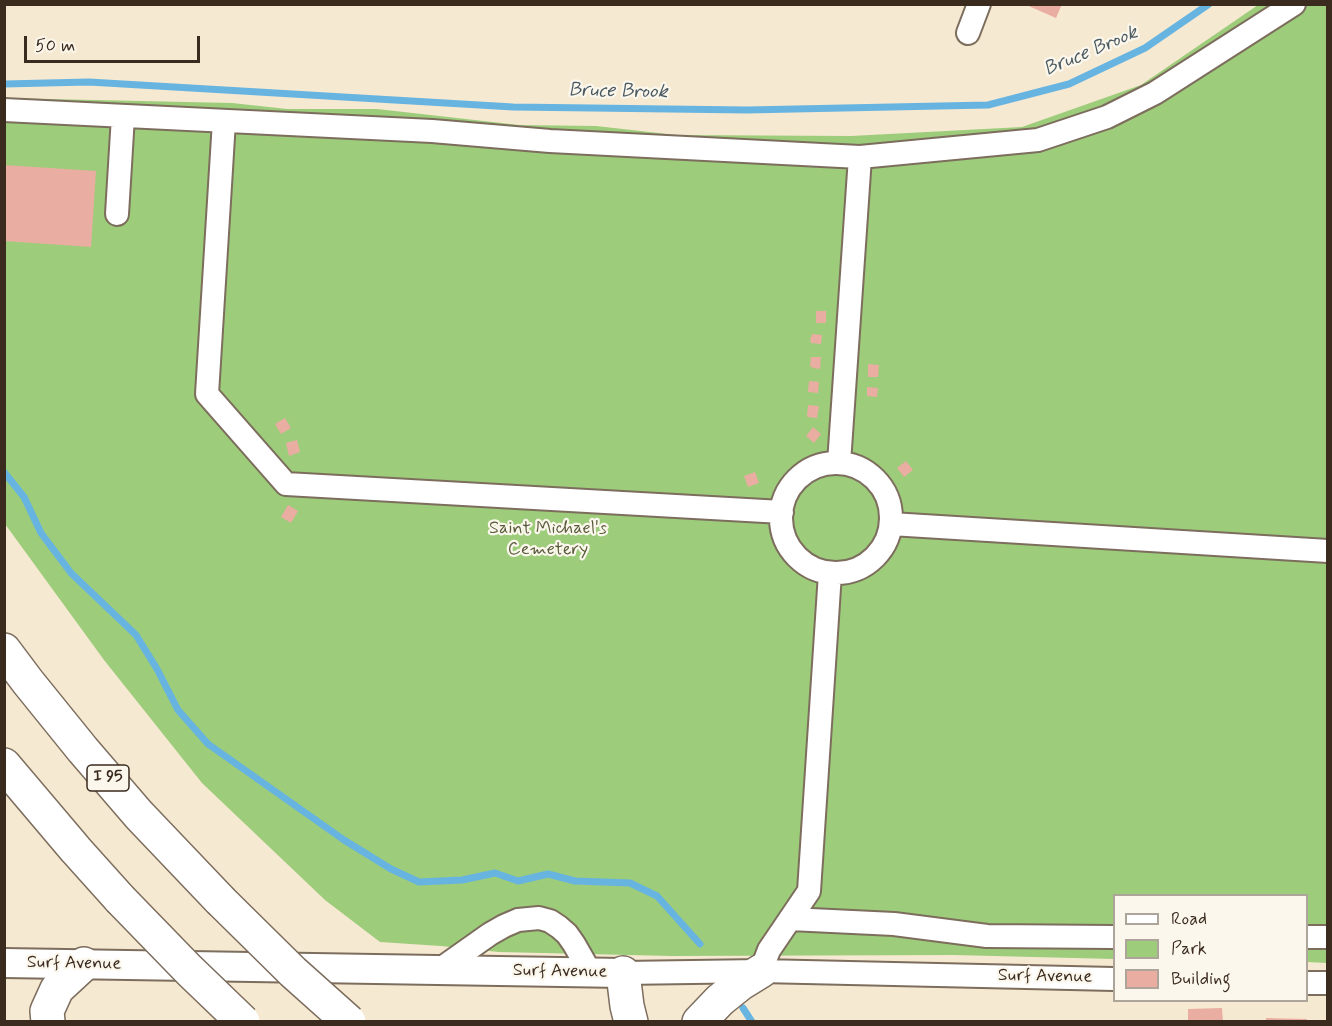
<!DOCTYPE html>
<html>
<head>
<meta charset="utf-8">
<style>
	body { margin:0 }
	#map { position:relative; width:1332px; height:1026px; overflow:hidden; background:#f6e9d2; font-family:Mynerve,sans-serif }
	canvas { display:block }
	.frame { position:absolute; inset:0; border:6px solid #3b2a1e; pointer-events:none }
	.legend { position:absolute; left:1113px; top:894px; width:195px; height:108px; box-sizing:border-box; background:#fbf7ec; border:2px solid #aea59a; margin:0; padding:8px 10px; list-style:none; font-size:18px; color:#3b2a1e }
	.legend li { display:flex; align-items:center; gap:12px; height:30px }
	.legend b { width:30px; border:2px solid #aea59a }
	.scale { position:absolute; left:24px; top:36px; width:176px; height:27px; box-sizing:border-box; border:3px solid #3b2a1e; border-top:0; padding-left:8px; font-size:18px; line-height:21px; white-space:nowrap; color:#3b2a1e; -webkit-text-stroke:4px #fbf7ec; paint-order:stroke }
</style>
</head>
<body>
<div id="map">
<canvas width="1332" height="1026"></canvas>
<div class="frame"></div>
<ul class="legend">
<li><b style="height:8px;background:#fff"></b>Road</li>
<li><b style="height:16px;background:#9dcc7b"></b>Park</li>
<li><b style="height:16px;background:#eaada1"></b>Building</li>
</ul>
<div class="scale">50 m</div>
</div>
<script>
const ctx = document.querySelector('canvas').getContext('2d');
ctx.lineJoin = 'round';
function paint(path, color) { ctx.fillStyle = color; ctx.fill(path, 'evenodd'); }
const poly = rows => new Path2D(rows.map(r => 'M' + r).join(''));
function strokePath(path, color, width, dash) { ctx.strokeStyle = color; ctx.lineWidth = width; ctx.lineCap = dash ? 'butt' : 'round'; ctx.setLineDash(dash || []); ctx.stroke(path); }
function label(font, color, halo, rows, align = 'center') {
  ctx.font = font + ' Mynerve,sans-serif'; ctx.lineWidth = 4.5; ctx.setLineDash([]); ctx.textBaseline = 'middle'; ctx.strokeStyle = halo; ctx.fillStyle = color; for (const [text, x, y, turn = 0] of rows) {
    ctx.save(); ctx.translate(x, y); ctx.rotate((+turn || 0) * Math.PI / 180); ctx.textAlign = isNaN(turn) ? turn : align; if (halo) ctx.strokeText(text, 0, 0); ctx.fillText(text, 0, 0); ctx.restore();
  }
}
paint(poly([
	[1258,5,1327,5,1327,963,1307,962,1306,896,1114,896,1114,959,954,955,672,956,499,952,441,946,380,942,325,900,202,783,104,660,5,524,4,98,232,103,287,109,377,109,519,125,596,126,676,135,851,136,1022,127,1141,85]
]), '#9dcc7b');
strokePath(poly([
	[4,84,89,82,513,107,747,110,988,105,1069,84,1145,48,1209,4],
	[4,472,24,497,41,533,71,573,136,635,157,669,178,710,208,744,344,840,391,869,419,882,462,880,495,873,518,881,548,874,575,881,630,883,657,896,700,944],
	[743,1008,752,1022]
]), '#68b4e1', 7);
paint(poly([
	[1024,4,1062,4,1056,18],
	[4,165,96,171,91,247,4,241],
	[816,311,826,311,826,323,816,323],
	[812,334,822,335,821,344,811,343,810,340],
	[811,357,821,357,820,369,813,368,810,366],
	[868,364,879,365,878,377,868,377],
	[809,381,819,382,818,393,808,392],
	[867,387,878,388,877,397,867,396],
	[808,405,819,406,817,418,807,417],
	[285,418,291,428,281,434,275,424],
	[813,427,821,434,814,443,806,436],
	[297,440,300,452,289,456,286,443],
	[906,461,913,470,904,477,897,468],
	[755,472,759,483,748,487,744,476],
	[288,505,298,511,291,523,281,517],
	[1222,1008,1223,1022,1188,1022,1188,1009],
	[1266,1018,1307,1019,1307,1022,1266,1022]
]), '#eaada1');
const minor = poly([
	[968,33,979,4],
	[4,110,432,131,550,141,860,157,1038,140,1107,117,1155,93,1294,4],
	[224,121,207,394,286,484,782,512],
	[117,214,123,116],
	[839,463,860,157],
	'781 518a55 55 0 1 1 110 0a55 55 0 1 1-110 0Z',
	[891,524,1328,551],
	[790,919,894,924,987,936,1114,937],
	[1306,937,1328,937],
	[439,970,490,934,504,926,518,920,539,918,550,921,559,927,567,934,574,944,590,972],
	[761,971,769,950,809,891,830,573],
	[623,973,761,971,1114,979],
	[1306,983,1328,983]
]);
const major = poly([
	[4,963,623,973]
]);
const highway = poly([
	[4,650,28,682,83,750,139,815,220,900],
	[4,765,76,850,120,899],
	[623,973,627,1006,631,1022],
	[48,1022,47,1011,57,989,84,964],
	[699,1022,720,1000,740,984,761,971]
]);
strokePath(minor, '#7c6d5d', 26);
strokePath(major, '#7c6d5d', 32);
strokePath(highway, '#7c6d5d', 36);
strokePath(minor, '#fff', 22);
strokePath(major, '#fff', 28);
strokePath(highway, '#fff', 33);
const highwayBridge = poly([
	[120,899,189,970,243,1022],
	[220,900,293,972,349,1022]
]);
strokePath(highwayBridge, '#7c6d5d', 36, []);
strokePath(highwayBridge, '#fff', 33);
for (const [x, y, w] of [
	[108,778,42]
]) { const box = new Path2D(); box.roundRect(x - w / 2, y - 13, w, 26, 4.5); ctx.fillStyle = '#fbf7ec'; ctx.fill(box); strokePath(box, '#3b2a1e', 1.5); }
label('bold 16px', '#3b2a1e', null, [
	["I 95",108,778]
]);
label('18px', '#585b3a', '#fbf7ec', [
	["Saint Michael's",548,529],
	["Cemetery",548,550]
]);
label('18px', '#3b2a1e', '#fbf7ec', [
	["Surf Avenue",74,964,1],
	["Surf Avenue",560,972,1],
	["Surf Avenue",1045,977,1]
]);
label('italic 20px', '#4b5a62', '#fbf7ec', [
	["Bruce Brook",1091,52,-23],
	["Bruce Brook",618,92,1]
]);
</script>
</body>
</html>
